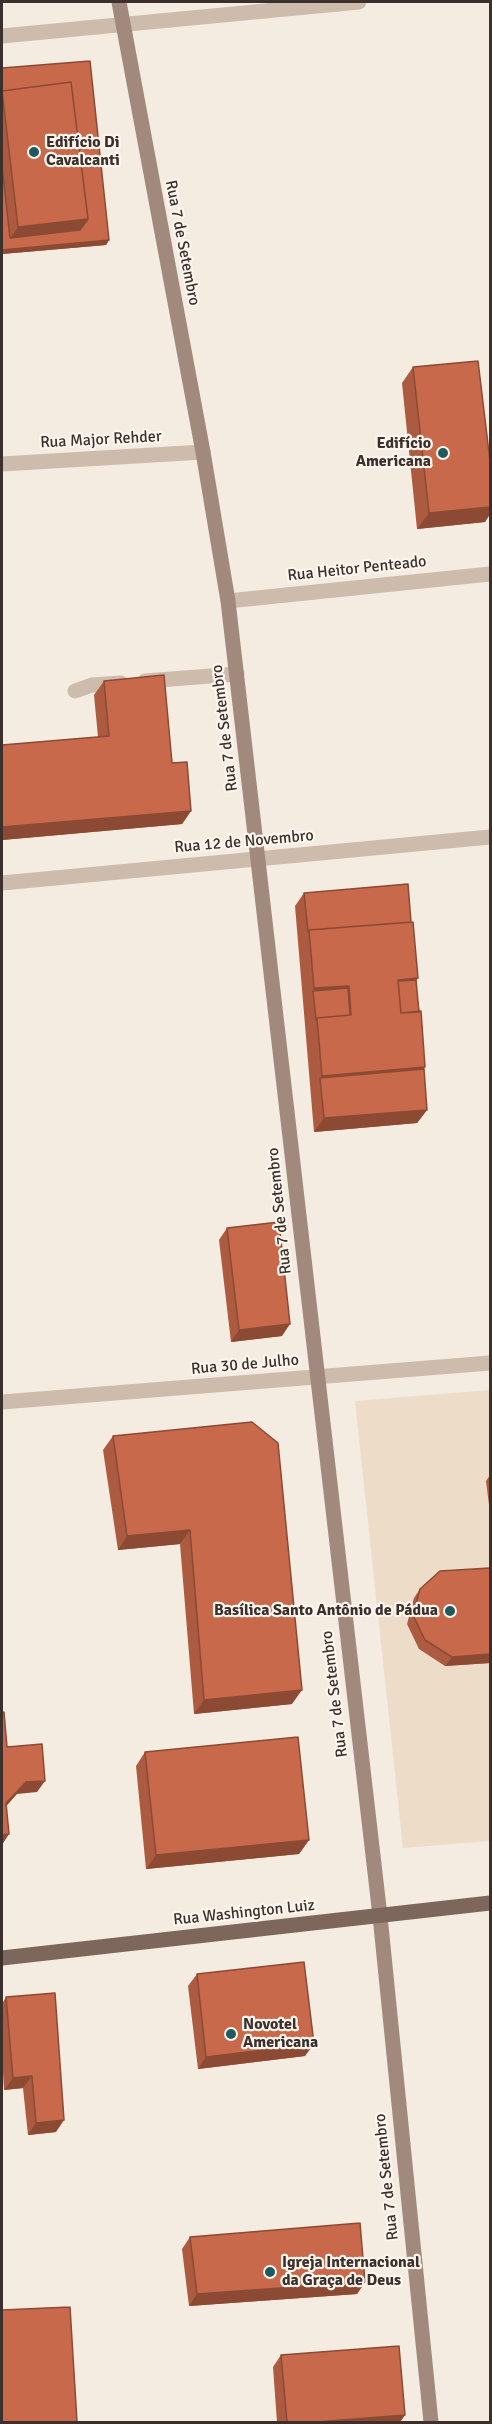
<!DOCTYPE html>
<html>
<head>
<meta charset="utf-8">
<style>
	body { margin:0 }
	#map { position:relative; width:492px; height:2424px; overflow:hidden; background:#f4ebe1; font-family:Signika,sans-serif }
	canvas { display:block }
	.frame { position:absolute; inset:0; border:3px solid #3b302b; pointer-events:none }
</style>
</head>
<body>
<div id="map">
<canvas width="492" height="2424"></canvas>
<div class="frame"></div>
</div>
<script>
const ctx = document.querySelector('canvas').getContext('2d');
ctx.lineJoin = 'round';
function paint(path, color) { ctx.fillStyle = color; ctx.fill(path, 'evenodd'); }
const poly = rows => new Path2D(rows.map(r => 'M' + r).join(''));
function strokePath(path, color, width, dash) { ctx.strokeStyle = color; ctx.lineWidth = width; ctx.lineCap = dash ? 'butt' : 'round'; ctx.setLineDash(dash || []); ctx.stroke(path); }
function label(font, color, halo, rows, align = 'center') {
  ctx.font = font + ' Signika,sans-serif'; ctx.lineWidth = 4.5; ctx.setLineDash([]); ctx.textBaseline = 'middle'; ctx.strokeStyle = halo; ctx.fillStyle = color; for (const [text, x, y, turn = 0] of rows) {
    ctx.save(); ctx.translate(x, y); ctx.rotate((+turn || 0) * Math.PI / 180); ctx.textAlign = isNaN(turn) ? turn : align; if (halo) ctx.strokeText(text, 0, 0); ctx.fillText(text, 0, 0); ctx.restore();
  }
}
paint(poly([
	[490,1390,490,1841,403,1848,355,1401]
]), '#ecdcc8');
strokePath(poly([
	[145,681,237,674],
	[75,691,92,685,121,683]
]), '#cdbbac', 15);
strokePath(poly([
	[2,36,359,2],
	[2,464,203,452],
	[228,601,490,574],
	[2,883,490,837],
	[2,1402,490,1363]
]), '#cdbbac', 15);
strokePath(poly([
	[119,2,203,452,228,601,380,1916,431,2422]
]), '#a18a7d', 15);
strokePath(poly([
	[2,1958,490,1903]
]), '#7d675c', 15);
paint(poly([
	[2,68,109,240,106,245,2,254],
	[413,367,490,461,490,514,485,522,417,529,402,383],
	[104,681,172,763,191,811,182,824,2,840,2,745,98,737,94,695],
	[304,893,411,922,418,978,416,980,425,1067,424,1069,427,1110,417,1123,314,1132,295,906],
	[227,1228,282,1336,231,1342,219,1240],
	[252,1422,292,1704,194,1714,180,1544,118,1550,103,1450,113,1436],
	[490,1475,490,1513,486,1481],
	[420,1589,490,1663,445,1666,419,1649,407,1624,414,1598],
	[145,1752,309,1840,299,1854,146,1869,136,1766],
	[197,1974,305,2056,198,2069,188,1986],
	[6,1997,56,2132,28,2135,23,2088,4,2090,2,2055,2,2004],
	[190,2237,365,2282,357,2294,189,2306,182,2249],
	[281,2355,405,2415,400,2422,277,2422,273,2367]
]), '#ac5a40');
paint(poly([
	[88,219,77,235,7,243,18,227],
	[109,240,106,245,2,254,2,250],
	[490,507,490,514,485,522,417,529,429,513],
	[191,811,182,824,2,840,2,827],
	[418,978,407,994,397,994,398,980],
	[349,986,338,1001,313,991,314,988],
	[425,1067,414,1083,320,1078,322,1076],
	[427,1110,417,1123,314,1132,324,1118],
	[290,1324,282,1336,231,1342,239,1330],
	[190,1530,180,1544,118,1550,127,1536],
	[490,1654,490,1663,445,1666,452,1657],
	[302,1690,292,1704,194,1714,204,1700],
	[45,1781,37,1792,17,1794,2,1811,6,1803,26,1782],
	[9,1834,2,1845,2,1835],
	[309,1840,299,1854,146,1869,156,1855],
	[314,2044,305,2056,198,2069,206,2057],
	[32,2076,23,2088,4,2090,13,2078],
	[64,2120,56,2132,28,2135,36,2123],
	[365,2282,357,2294,189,2306,197,2294],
	[405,2415,400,2422,317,2422]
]), '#8c4a34');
const building = poly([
	[90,61,109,240,2,250,2,166,10,238,80,230,88,219,71,82,2,91,2,68,90,61],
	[71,82,88,219,18,227,2,91,71,82],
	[478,361,490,461,490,507,429,513,413,367,478,361],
	[164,675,172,763,187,762,191,811,2,827,2,745,109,736,104,681,164,675],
	[408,884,411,922,309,930,308,932,304,893,408,884],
	[413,922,418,978,398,980,401,1013,421,1011,425,1067,322,1076,317,1018,351,1015,349,986,314,988,309,930,413,922],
	[416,980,419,1012,401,1013,398,981,416,980],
	[348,988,350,1015,317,1018,316,1020,313,991,348,988],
	[424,1069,427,1110,324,1118,320,1078,424,1069],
	[279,1222,290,1324,239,1330,227,1228,279,1222],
	[252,1422,278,1443,302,1690,204,1700,190,1530,127,1536,113,1436,252,1422],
	[490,1568,490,1654,452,1657,425,1640,413,1615,420,1589,440,1571,490,1568],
	[4,1712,7,1747,42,1744,45,1781,26,1782,6,1803,9,1834,2,1835,2,1713,4,1712],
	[298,1737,309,1840,156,1855,145,1752,298,1737],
	[304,1962,314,2044,206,2057,197,1974,304,1962],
	[55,1993,64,2120,36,2123,32,2076,13,2078,6,1997,55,1993],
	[360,2223,365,2282,197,2294,190,2237,360,2223],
	[70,2307,77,2422,2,2422,2,2310,70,2307],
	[399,2346,405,2415,317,2422,287,2422,281,2355,399,2346]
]);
paint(building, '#c8694b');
strokePath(building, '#8c4a34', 1.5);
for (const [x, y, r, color] of [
	[34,152,6,"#1f5a5e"],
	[443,453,6,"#1f5a5e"],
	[450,1611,6,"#1f5a5e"],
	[231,2034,6,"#1f5a5e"],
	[270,2272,6,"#1f5a5e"]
]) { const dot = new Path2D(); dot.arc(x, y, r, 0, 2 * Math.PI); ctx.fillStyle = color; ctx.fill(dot); strokePath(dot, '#fbf5ee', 2); }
label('bold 16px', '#3b302b', '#fbf5ee', [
	["Edifício Di",46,143],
	["Cavalcanti",46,161],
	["Edifício",431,444,"right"],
	["Americana",431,462,"right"],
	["Basílica Santo Antônio de Pádua",438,1611,"right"],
	["Novotel",243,2025],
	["Americana",243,2043],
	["Igreja Internacional",282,2263],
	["da Graça de Deus",282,2281]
], 'left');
label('16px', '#3b302b', '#fbf5ee', [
	["Rua 7 de Setembro",182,243,79],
	["Rua Major Rehder",101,440,-3],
	["Rua Heitor Penteado",357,569,-6],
	["Rua 7 de Setembro",225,728,-97],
	["Rua 12 de Novembro",244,842,-5],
	["Rua 7 de Setembro",280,1211,-96],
	["Rua 30 de Julho",245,1365,-5],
	["Rua 7 de Setembro",335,1694,-97],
	["Rua Washington Luiz",244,1913,-6],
	["Rua 7 de Setembro",387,2177,-96]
]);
</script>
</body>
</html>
